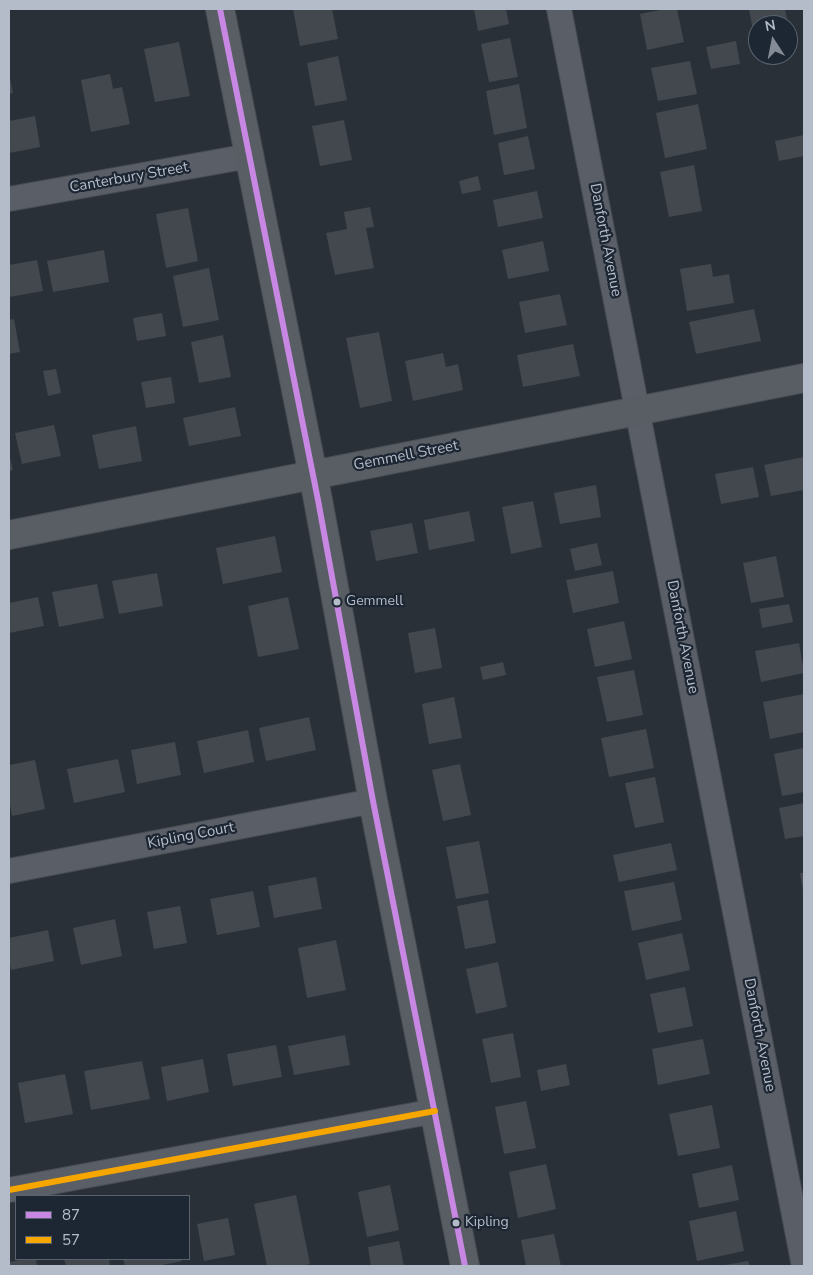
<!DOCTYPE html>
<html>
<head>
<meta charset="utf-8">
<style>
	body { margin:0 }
	#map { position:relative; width:813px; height:1275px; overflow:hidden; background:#2a3038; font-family:"Nunito Sans",sans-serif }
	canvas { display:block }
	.frame { position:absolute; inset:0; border:10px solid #b5bcc9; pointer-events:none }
	.legend { position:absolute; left:15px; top:1195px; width:175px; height:65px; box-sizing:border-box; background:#1d2633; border:1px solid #5a626f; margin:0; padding:6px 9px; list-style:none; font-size:15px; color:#b5bcc9 }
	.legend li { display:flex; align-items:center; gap:10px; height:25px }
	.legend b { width:25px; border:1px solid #5a626f }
	.north { position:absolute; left:748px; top:15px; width:50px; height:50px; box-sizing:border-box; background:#1d2633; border:1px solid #5a626f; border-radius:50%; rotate:349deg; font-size:14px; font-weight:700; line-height:20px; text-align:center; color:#b5bcc9 }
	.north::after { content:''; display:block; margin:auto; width:18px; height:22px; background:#848b96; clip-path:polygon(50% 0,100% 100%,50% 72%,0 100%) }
</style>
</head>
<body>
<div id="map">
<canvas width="813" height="1275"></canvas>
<div class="frame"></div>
<ul class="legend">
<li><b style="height:6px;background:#c787e3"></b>87</li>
<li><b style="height:6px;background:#f7a600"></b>57</li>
</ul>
<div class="north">N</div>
</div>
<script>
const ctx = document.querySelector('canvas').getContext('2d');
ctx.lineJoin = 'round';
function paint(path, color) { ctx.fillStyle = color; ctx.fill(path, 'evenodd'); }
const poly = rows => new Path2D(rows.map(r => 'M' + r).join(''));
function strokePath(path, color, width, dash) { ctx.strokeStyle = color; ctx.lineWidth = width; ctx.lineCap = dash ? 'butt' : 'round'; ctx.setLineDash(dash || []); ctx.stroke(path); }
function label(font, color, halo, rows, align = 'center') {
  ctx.font = font + ' "Nunito Sans",sans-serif'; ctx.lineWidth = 4.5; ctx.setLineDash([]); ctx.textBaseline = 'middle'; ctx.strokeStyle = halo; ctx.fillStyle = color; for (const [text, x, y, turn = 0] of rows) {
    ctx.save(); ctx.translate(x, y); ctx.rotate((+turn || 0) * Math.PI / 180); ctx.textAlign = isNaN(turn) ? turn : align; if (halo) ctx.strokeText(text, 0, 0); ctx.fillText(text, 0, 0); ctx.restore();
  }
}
paint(poly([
	[293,9,332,9,338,39,300,46],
	[474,9,506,9,509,24,478,31],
	[665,9,677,9,684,42,647,50,640,14],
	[754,9,785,9,788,23,758,25,758,29,753,30,749,10],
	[510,38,518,77,489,82,481,44],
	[736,41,740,64,711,69,706,47],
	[179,42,190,96,155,102,144,49],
	[338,56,347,100,315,106,307,63],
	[690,61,697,94,658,101,651,68],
	[9,73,13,93,9,94],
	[110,74,113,89,122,87,130,124,91,132,81,80],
	[519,84,527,128,494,135,486,91],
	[698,104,707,149,665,158,656,113],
	[35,116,40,147,9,153,9,121],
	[344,120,352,160,320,166,312,126],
	[804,135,804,156,779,161,775,141],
	[528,136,535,169,504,175,498,143],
	[694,165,702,211,669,217,660,172],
	[478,176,481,190,462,194,459,181],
	[537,191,543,218,498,227,493,200],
	[370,207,374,227,366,228,374,268,335,275,326,233,347,229,344,212],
	[188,208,198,261,166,268,156,214],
	[543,241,549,271,508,279,502,250],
	[104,250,109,282,53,292,47,261],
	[37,260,43,291,9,297,9,265],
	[711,264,713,277,729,274,734,303,687,311,680,269],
	[209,268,219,320,183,327,173,276],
	[560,294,567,325,525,333,519,302],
	[754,309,761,341,696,354,689,322],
	[162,313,166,336,137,341,133,318],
	[14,319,20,352,9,354,9,320],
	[379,332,392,401,360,408,346,338],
	[223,335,231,377,199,383,191,342],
	[573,344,580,376,523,387,517,355],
	[443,353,446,367,458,364,463,390,413,401,405,361],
	[56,369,61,393,48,396,43,371],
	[171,377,175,403,146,408,141,382],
	[235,407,241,436,189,446,183,418],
	[54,425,61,456,22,464,15,433],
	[136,426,142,461,99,469,92,435],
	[9,454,13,470,9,471],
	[804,457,804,490,771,496,764,465],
	[753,467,759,497,721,504,715,474],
	[596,485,601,517,560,524,554,493],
	[533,501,542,547,511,554,502,507],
	[469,511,475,541,429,550,424,520],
	[412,523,418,553,376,561,370,531],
	[275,536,282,572,223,584,216,548],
	[597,543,602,565,575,571,570,549],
	[776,556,784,597,751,603,743,563],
	[613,571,619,603,573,613,566,580],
	[157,573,163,606,119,614,112,581],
	[97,584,104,618,59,627,52,592],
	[38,597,44,626,9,633,9,603],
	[288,597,299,649,258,657,248,606],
	[789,604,793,622,762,628,759,609],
	[624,621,632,659,595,667,587,629],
	[435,628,442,668,415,673,408,633],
	[799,643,804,673,761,682,755,651],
	[503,662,506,675,483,680,480,667],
	[634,670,643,715,607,722,597,677],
	[804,694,804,732,770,739,763,702],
	[454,697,462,738,429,744,422,704],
	[309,717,316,750,266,761,259,728],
	[646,729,654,768,609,777,601,738],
	[248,730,254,762,204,773,197,741],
	[175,742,181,775,137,784,131,750],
	[803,748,804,792,782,796,774,754],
	[118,759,125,792,74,803,67,769],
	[35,760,45,809,12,816,9,799,9,765],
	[460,764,471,815,443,821,432,770],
	[655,777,664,822,635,828,625,783],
	[804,803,804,836,785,839,779,808],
	[479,841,489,893,456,899,446,847],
	[671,843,677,870,619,882,613,855],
	[800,873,804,873,804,891,803,891],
	[316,877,322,909,274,918,268,886],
	[674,882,682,920,632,931,624,891],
	[253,891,260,927,217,935,210,899],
	[488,900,496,943,465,949,457,906],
	[180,906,187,943,154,949,147,912],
	[115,919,122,956,81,965,73,928],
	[48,930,54,961,11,970,9,959,9,938],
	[682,933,690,970,646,980,638,943],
	[336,940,346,990,307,998,298,948],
	[498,962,507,1007,476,1014,466,969],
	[685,987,693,1026,658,1033,650,994],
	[513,1033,521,1077,491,1083,482,1039],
	[345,1035,350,1065,294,1075,288,1046],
	[703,1039,710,1074,658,1085,652,1049],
	[276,1045,282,1077,233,1086,227,1054],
	[203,1059,209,1092,167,1101,161,1067],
	[142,1061,150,1099,91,1110,84,1071],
	[566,1064,570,1085,541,1091,537,1070],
	[65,1074,73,1114,25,1123,18,1083],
	[526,1101,536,1148,504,1154,495,1107],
	[712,1105,720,1148,678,1156,669,1114],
	[546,1164,556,1209,518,1218,509,1172],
	[732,1165,739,1200,699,1208,692,1174],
	[390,1185,399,1230,367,1237,358,1192],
	[296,1195,310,1264,301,1266,267,1266,254,1204],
	[736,1211,744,1251,697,1261,689,1221],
	[228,1218,235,1255,204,1261,197,1224],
	[554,1234,561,1266,526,1266,521,1240],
	[399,1241,404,1266,371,1266,368,1247],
	[25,1259,36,1259,37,1266,9,1266,9,1262],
	[64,1259,109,1259,110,1266,66,1266],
	[123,1259,181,1259,182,1261,158,1266,125,1266],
	[748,1261,750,1266,725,1266,725,1265]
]), '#43484f');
const street = poly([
	[559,9,804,1266],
	[9,199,249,156],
	[9,871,373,801],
	[9,1190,435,1111]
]);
const secondary = poly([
	[220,9,318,500,373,801,465,1266],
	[9,535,804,378]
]);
strokePath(street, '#484c53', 26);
strokePath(secondary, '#484c53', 30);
strokePath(street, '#5a5e66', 24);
strokePath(secondary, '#595d64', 28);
strokePath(poly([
	[220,9,318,500,373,801,465,1266]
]), '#c787e3', 6);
strokePath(poly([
	[9,1190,435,1111]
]), '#f7a600', 6);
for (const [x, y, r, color] of [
	[337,602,4.5,"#b5bcc9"],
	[456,1223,4.5,"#b5bcc9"]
]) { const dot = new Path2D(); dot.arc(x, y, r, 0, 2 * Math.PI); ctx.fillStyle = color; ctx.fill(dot); strokePath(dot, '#1d2633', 2); }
label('14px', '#b5bcc9', '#1d2633', [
	["Gemmell",346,602],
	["Kipling",465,1223]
], 'left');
label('15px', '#b5bcc9', '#1d2633', [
	["Canterbury Street",129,178,-10],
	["Danforth Avenue",605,240,79],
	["Gemmell Street",406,456,-11],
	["Danforth Avenue",682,637,79],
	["Kipling Court",191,836,-11],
	["Danforth Avenue",759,1035,79]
]);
</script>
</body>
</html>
